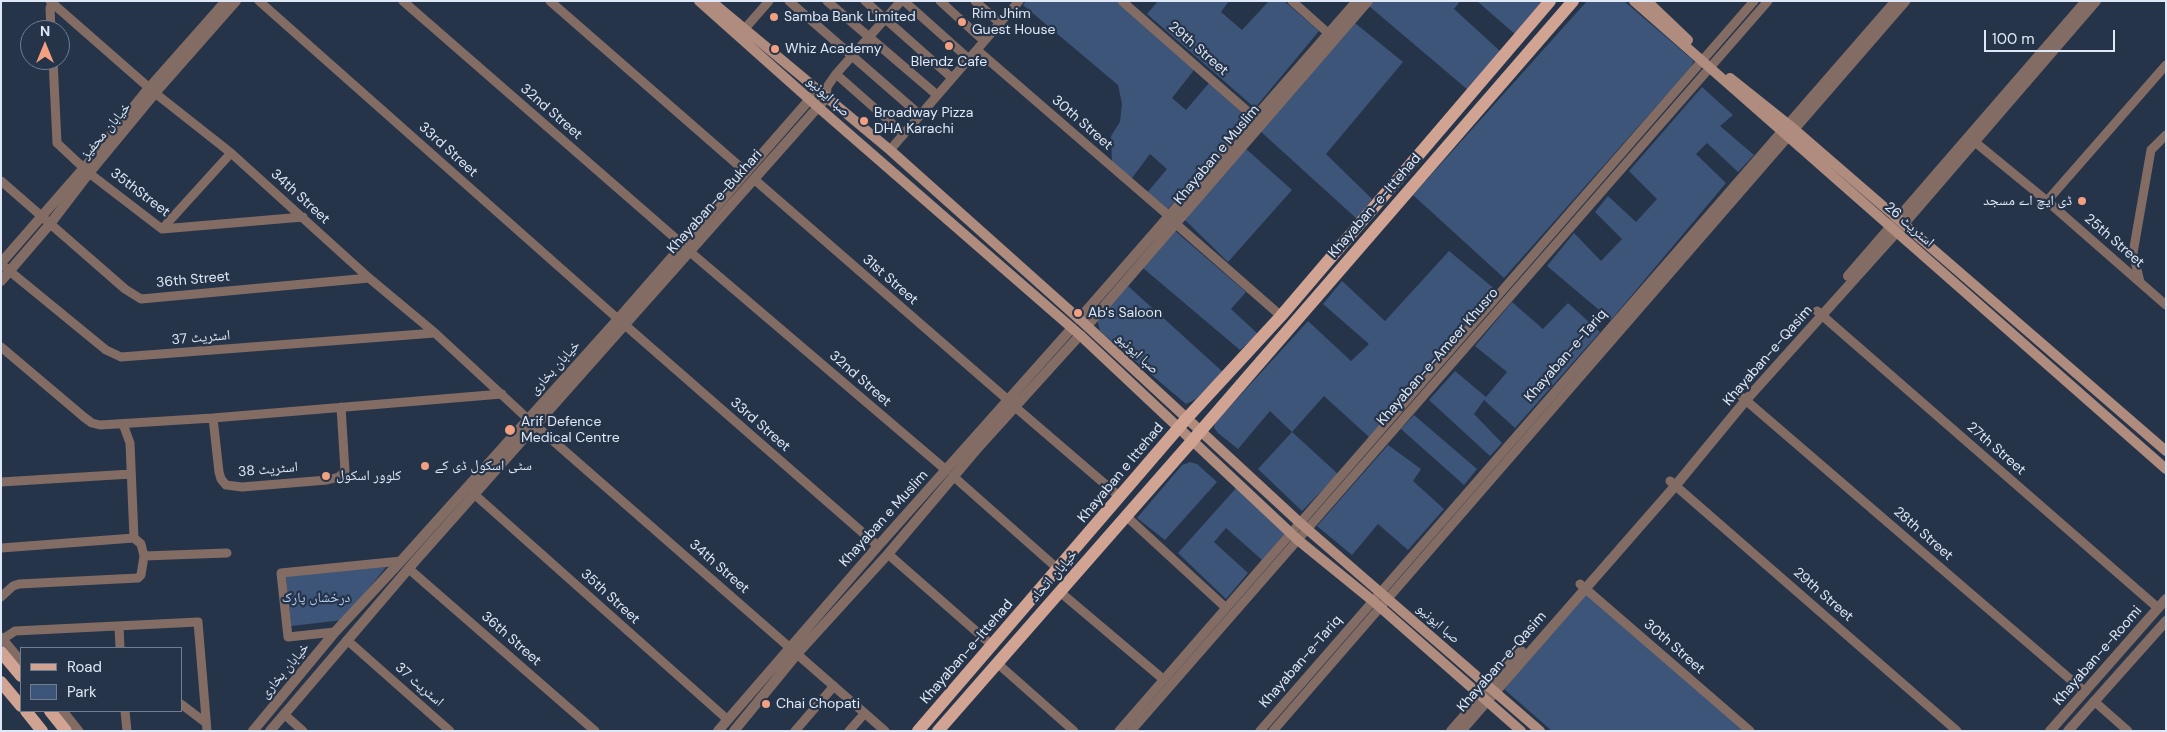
<!DOCTYPE html>
<html>
<head>
<meta charset="utf-8">
<style>
	body { margin:0 }
	#map { position:relative; width:2167px; height:732px; overflow:hidden; background:#26344a; font-family:"DM Sans",sans-serif }
	canvas { display:block }
	.frame { position:absolute; inset:0; border:2px solid #dee8f6; pointer-events:none }
	.legend { position:absolute; left:20px; top:647px; width:162px; height:65px; box-sizing:border-box; background:#26344a; border:1px solid #707c8f; margin:0; padding:6px 9px; list-style:none; font-size:15px; color:#dee8f6 }
	.legend li { display:flex; align-items:center; gap:10px; height:25px }
	.legend b { width:25px; border:1px solid #707c8f }
	.north { position:absolute; left:20px; top:20px; width:50px; height:50px; box-sizing:border-box; background:#26344a; border:1px solid #707c8f; border-radius:50%; rotate:0deg; font-size:14px; font-weight:700; line-height:20px; text-align:center; color:#dee8f6 }
	.north::after { content:''; display:block; margin:auto; width:18px; height:22px; background:#f2a080; clip-path:polygon(50% 0,100% 100%,50% 72%,0 100%) }
	.scale { position:absolute; left:1984px; top:30px; width:131px; height:22px; box-sizing:border-box; border:2px solid #dee8f6; border-top:0; padding-left:6px; font-size:15px; line-height:18px; white-space:nowrap; color:#dee8f6; -webkit-text-stroke:4px #26344a; paint-order:stroke }
</style>
</head>
<body>
<div id="map">
<canvas width="2167" height="732"></canvas>
<div class="frame"></div>
<ul class="legend">
<li><b style="height:6px;background:#d1a392"></b>Road</li>
<li><b style="height:14px;background:#3c5579"></b>Park</li>
</ul>
<div class="north">N</div>
<div class="scale">100 m</div>
</div>
<script>
const ctx = document.querySelector('canvas').getContext('2d');
ctx.lineJoin = 'round';
function paint(path, color) { ctx.fillStyle = color; ctx.fill(path, 'evenodd'); }
const poly = rows => new Path2D(rows.map(r => 'M' + r).join(''));
function strokePath(path, color, width, dash) { ctx.strokeStyle = color; ctx.lineWidth = width; ctx.lineCap = dash ? 'butt' : 'round'; ctx.setLineDash(dash || []); ctx.stroke(path); }
function label(font, color, halo, rows, align = 'center') {
  ctx.font = font + ' "DM Sans","Noto Naskh Arabic",sans-serif'; ctx.lineWidth = 4.5; ctx.setLineDash([]); ctx.textBaseline = 'middle'; ctx.strokeStyle = halo; ctx.fillStyle = color; for (const [text, x, y, turn = 0] of rows) {
    ctx.save(); ctx.translate(x, y); ctx.rotate((+turn || 0) * Math.PI / 180); ctx.textAlign = isNaN(turn) ? turn : align; if (halo) ctx.strokeText(text, 0, 0); ctx.fillText(text, 0, 0); ctx.restore();
  }
}
paint(poly([
	[1026,1,1116,1,1194,70,1172,98,1186,110,1209,83,1248,118,1167,210,1146,194,1167,169,1150,154,1132,178,1112,163,1111,136,1120,122,1122,104,1118,85,1023,5],
	[1158,1,1229,1,1221,12,1242,30,1269,1,1284,1,1319,31,1255,108,1147,14],
	[1374,1,1460,1,1454,9,1500,51,1468,90,1369,6],
	[1477,1,1544,1,1516,35],
	[1587,1,1624,1,1694,61,1691,67,1504,278,1413,195],
	[1355,23,1403,62,1326,154,1372,199,1357,219,1259,130],
	[1702,87,1733,115,1720,126,1754,155,1738,172,1707,143,1696,154,1726,183,1611,320,1547,266,1574,233,1601,261,1622,239,1595,212,1608,196,1636,222,1657,199,1629,171],
	[1245,148,1292,190,1228,262,1184,219],
	[1174,230,1246,292,1231,309,1258,334,1240,350,1143,268],
	[1449,251,1497,291,1369,437,1324,396,1292,432,1338,474,1302,511,1258,469,1292,432,1270,411,1238,449,1218,433,1214,428,1215,423,1308,321,1351,361,1369,344,1323,304,1342,281,1385,321],
	[1128,286,1223,372,1196,399,1186,404,1100,331,1097,320],
	[1512,302,1543,329,1568,303,1600,332,1515,428,1484,400,1474,414,1502,443,1490,456,1429,400,1455,371,1486,397,1507,372,1475,346],
	[1414,415,1477,469,1464,485,1401,429],
	[1388,445,1421,469,1413,481,1444,509,1408,550,1378,524,1352,555,1317,526],
	[1190,462,1197,464,1217,482,1165,540,1137,518,1182,465],
	[1237,487,1286,532,1262,560,1226,528,1214,542,1248,573,1226,599,1178,553],
	[386,567,343,620,291,626,286,576],
	[1585,593,1745,731,1552,731,1504,689]
]), '#3c5579');
strokePath(poly([
	[50,1,155,93,231,153,369,278,435,333,528,419],
	[259,1,618,319],
	[403,1,682,244],
	[550,1,746,172],
	[789,1,920,115],
	[827,1,937,95],
	[865,1,952,78],
	[904,1,969,59],
	[940,1,984,41],
	[975,1,1000,23],
	[1122,1,1255,118],
	[1292,1,1328,33],
	[51,30,50,8,53,4],
	[741,33,769,1],
	[977,50,1169,216],
	[53,60,57,143,89,173,162,229,303,217],
	[836,74,904,134],
	[826,98,827,87,836,74,901,1],
	[1970,138,2047,201,2166,305],
	[890,150,1019,1],
	[755,180,1008,400],
	[1,181,125,289,141,299,369,278],
	[2047,201,2166,65],
	[1176,224,1281,316],
	[162,229,231,153],
	[689,251,946,470],
	[1,264,106,350,121,357,435,333],
	[2140,282,2133,253,2151,150,2166,135],
	[1817,311,2158,608],
	[625,325,878,546],
	[1,347,85,418,92,423,100,425,213,418,502,394],
	[1742,397,2085,692],
	[1014,406,1120,497],
	[213,418,219,472,221,479,226,485,242,487,327,480,339,477,345,471,341,407],
	[535,425,885,731],
	[953,476,1058,569],
	[1670,481,1957,731],
	[1,482,131,474],
	[474,494,728,720],
	[1126,516,1225,607],
	[1,548,134,538,130,443,123,424],
	[888,554,993,646],
	[144,556,227,553],
	[409,569,595,731],
	[1580,584,1750,731],
	[1060,592,1163,679],
	[1,597,13,586,19,584,138,578,141,575,144,556,141,544,134,538],
	[119,626,120,648],
	[335,632,288,637,281,573,401,561],
	[1,637,21,661],
	[3,639,15,631,198,622,207,731],
	[347,640,450,731],
	[997,663,1074,731],
	[2094,701,2128,731],
	[181,704,206,723],
	[63,711,79,731],
	[125,711,127,731],
	[284,714,303,731],
	[795,731,834,686],
	[849,731,865,713],
	[1119,731,1754,1],
	[1131,731,1768,1],
	[1260,731,1895,1],
	[1273,731,1906,1]
]), '#836c64', 9);
strokePath(poly([
	[98,151,149,88,226,1],
	[1,263,89,162],
	[1848,276,2086,1],
	[1,281,50,224,89,173,155,93,236,1],
	[1079,319,1357,1],
	[1087,326,1368,1],
	[253,731,335,632,401,561,618,319,817,91],
	[270,731,416,560,826,98],
	[718,731,878,546,1072,328],
	[734,731,797,654,888,554,976,450,1080,335],
	[1451,731,1521,651],
	[1461,731,1676,485,1746,400,1903,225,2096,1],
	[2050,731,2166,599],
	[2068,731,2166,621]
]), '#836c64', 10);
strokePath(poly([
	[699,1,818,107,1080,335,1298,540,1373,601,1521,731],
	[711,1,890,150,1087,326,1299,522,1540,731],
	[1634,1,2166,469],
	[1647,1,1688,40],
	[1730,78,1794,129,2166,451]
]), '#af8c7e', 10);
strokePath(poly([
	[1,652,21,676],
	[1,682,21,706],
	[26,711,42,731],
	[50,711,66,731],
	[918,731,1187,418,1281,316,1550,1],
	[938,731,1192,441,1573,1]
]), '#d1a392', 12);
for (const [x, y, r, color] of [
	[774,17,5,"#f2a080"],
	[962,22,5,"#f2a080"],
	[949,46,5,"#f2a080"],
	[775,49,5,"#f2a080"],
	[864,121,5,"#f2a080"],
	[2082,201,5,"#f2a080"],
	[1078,313,5,"#f2a080"],
	[510,430,6,"#f2a080"],
	[425,466,5,"#f2a080"],
	[326,476,5,"#f2a080"],
	[766,704,5,"#f2a080"]
]) { const dot = new Path2D(); dot.arc(x, y, r, 0, 2 * Math.PI); ctx.fillStyle = color; ctx.fill(dot); strokePath(dot, '#26344a', 2); }
label('14px', '#dee8f6', '#26344a', [
	["Rim Jhim",972,14],
	["Guest House",972,30],
	["Samba Bank Limited",784,17],
	["Whiz Academy",785,49],
	["Blendz Cafe",949,62,"center"],
	["Broadway Pizza",874,113],
	["DHA Karachi",874,129],
	["ڈی ایچ اے مسجد",2072,201,"right"],
	["Ab's Saloon",1088,313],
	["Arif Defence",521,422],
	["Medical Centre",521,438],
	["سٹی اسکول ڈی کے",435,466],
	["کلوور اسکول",336,476],
	["Chai Chopati",776,704]
], 'left');
label('14px', '#dee8f6', '#26344a', [
	["29th Street",1198,49,41],
	["صبا ایونیو",828,97,42],
	["32nd Street",551,112,41],
	["30th Street",1082,123,41],
	["خیابان محفیز",106,131,-50],
	["33rd Street",448,150,42],
	["Khayaban e Muslim",1217,155,-50],
	["35thStreet",140,193,37],
	["34th Street",300,197,42],
	["Khayaban-e-Bukhari",715,202,-48],
	["Khayaban-e-Ittehad",1375,206,-49],
	["اسٹریٹ 26",1909,225,41],
	["25th Street",2114,241,41],
	["36th Street",193,280,-5],
	["31st Street",890,280,41],
	["اسٹریٹ 37",201,338,-5],
	["صبا ایونیو",1137,354,43],
	["Khayaban-e-Tariq",1566,356,-49],
	["Khayaban-e-Qasim",1768,356,-49],
	["Khayaban-e-Ameer Khusro",1438,357,-49],
	["خیابان بخاری",555,368,-48],
	["32nd Street",860,379,41],
	["33rd Street",760,425,41],
	["27th Street",1996,449,41],
	["اسٹریٹ 38",268,470,-5],
	["Khayaban e Ittehad",1121,473,-50],
	["Khayaban e Muslim",884,519,-48],
	["28th Street",1923,534,41],
	["34th Street",719,567,41],
	["خیابان اتحاد",1054,576,-49],
	["29th Street",1823,595,41],
	["35th Street",610,597,42],
	["صبا ایونیو",1438,624,41],
	["36th Street",511,639,41],
	["30th Street",1674,647,41],
	["Khayaban-e-Ittehad",967,652,-49],
	["Khayaban-e-Roomi",2098,656,-49],
	["Khayaban-e-Tariq",1301,662,-49],
	["Khayaban-e-Qasim",1502,662,-49],
	["خیابان بخاری",285,671,-50],
	["اسٹریٹ 37",419,685,41]
]);
label('14px', '#b4cdf3', '#26344a', [
	["درخشاں پارک",316,598]
]);
</script>
</body>
</html>
